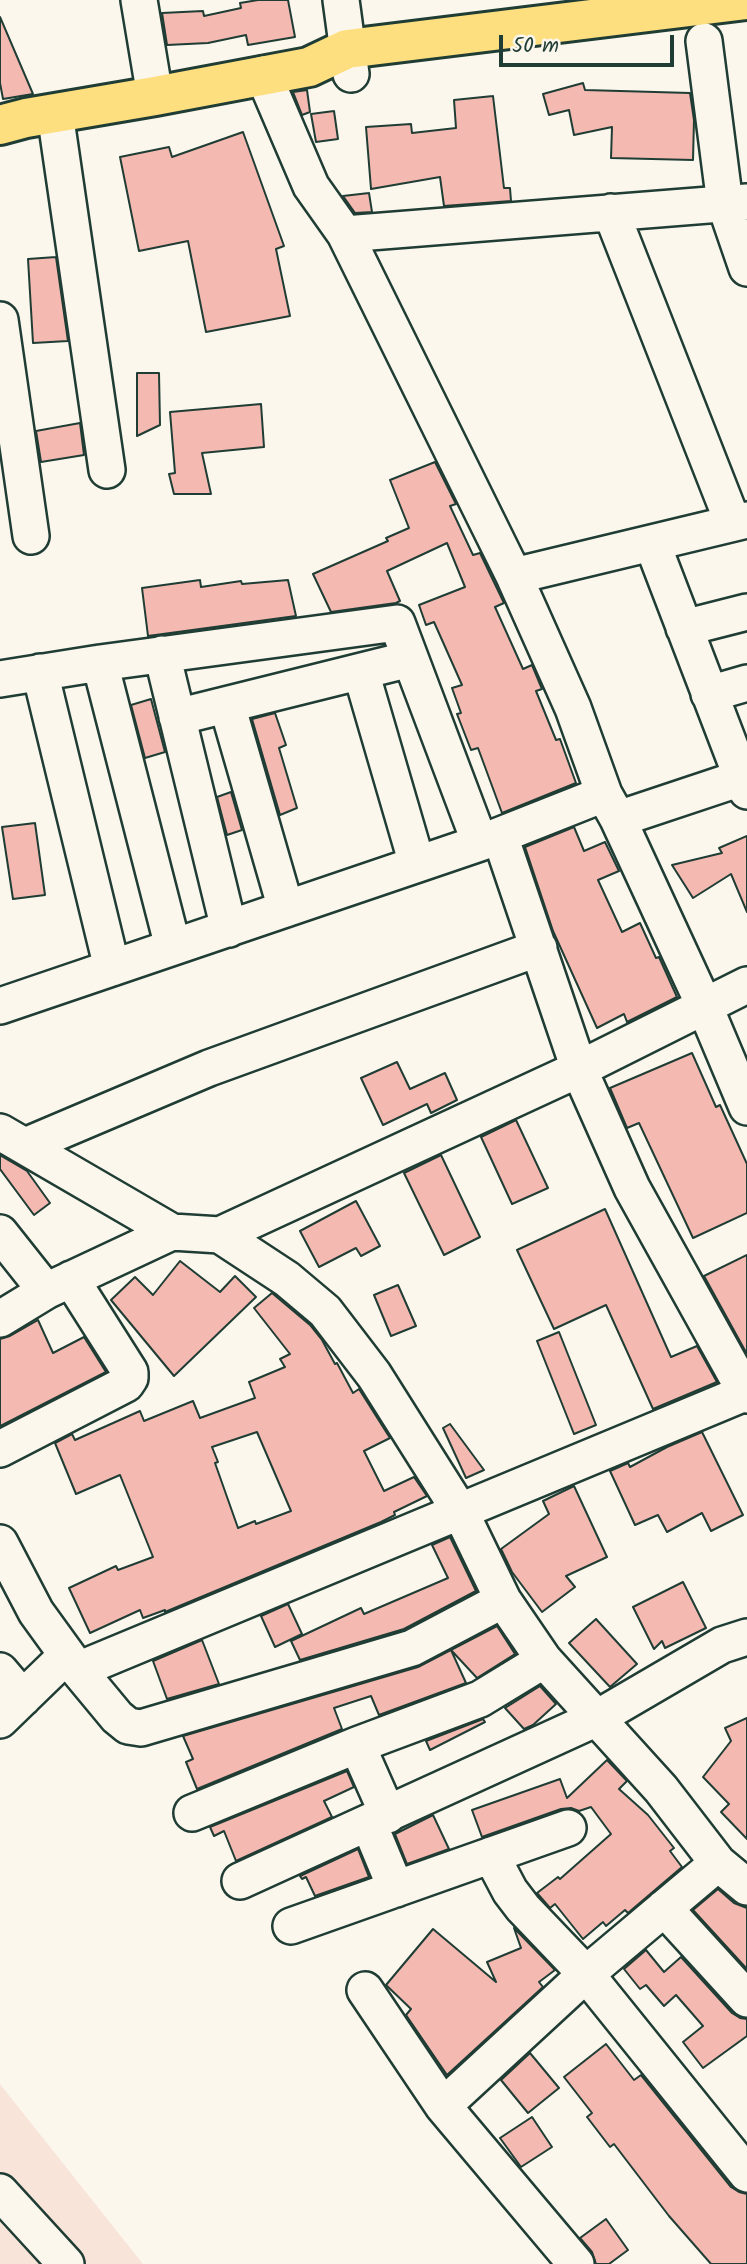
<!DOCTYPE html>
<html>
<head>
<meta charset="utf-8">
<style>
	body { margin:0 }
	#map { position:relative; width:747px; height:2264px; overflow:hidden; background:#fbf7ec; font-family:Kalam,sans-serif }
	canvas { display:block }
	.scale { position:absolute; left:499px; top:35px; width:175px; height:32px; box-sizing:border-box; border:4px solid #1f3d34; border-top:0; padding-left:9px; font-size:21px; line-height:24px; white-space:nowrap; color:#1f3d34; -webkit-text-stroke:5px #fbf7ec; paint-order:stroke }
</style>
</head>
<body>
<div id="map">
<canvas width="747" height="2264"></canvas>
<div class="scale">50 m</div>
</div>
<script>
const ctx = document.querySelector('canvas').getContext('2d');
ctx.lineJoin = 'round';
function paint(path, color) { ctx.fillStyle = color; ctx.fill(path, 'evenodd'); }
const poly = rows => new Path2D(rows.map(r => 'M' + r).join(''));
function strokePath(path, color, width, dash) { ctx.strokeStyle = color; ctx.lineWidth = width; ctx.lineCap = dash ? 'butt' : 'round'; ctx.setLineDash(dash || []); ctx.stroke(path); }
paint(poly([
	[0,2084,143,2264,0,2264]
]), '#f9e4da');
const building = poly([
	[258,0,288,0,295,37,248,45,246,35,208,43,167,45,162,13,203,11,204,16,241,8,240,3,258,0],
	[0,17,33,94,3,99,0,83,0,17],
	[583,83,585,90,690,93,694,120,693,160,611,158,612,127,574,135,569,110,549,115,543,94,583,83],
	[307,90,310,112,302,115,293,92,307,90],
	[493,96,504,188,510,188,511,201,444,206,440,177,371,189,366,127,411,124,412,133,456,128,454,100,493,96],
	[334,111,338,139,316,142,311,114,334,111],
	[243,132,284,246,276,249,290,316,206,332,188,241,139,251,120,157,169,147,172,157,243,132],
	[369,193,372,212,355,213,343,196,369,193],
	[56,257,68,341,33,343,28,259,56,257],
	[137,373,159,373,160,425,137,436,137,373],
	[261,404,264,447,202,453,211,494,174,494,169,474,175,473,170,412,261,404],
	[80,423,84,455,41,462,36,431,80,423],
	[435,462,456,504,450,506,473,555,480,553,504,603,495,607,523,669,532,665,542,689,536,691,556,740,560,739,576,783,502,813,478,748,471,750,457,714,461,713,452,688,462,685,434,622,426,625,419,605,465,587,447,543,387,571,400,601,396,603,331,612,313,574,388,541,386,538,409,528,390,480,435,462],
	[200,580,201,587,241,581,242,584,288,580,296,616,148,636,142,588,200,580],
	[151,699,165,752,145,758,131,705,151,699],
	[275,713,286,745,279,748,297,808,280,815,252,719,275,713],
	[231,792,242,830,227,835,217,797,231,792],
	[35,823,45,895,13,899,2,827,35,823],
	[574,827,584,851,605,842,619,871,598,880,622,932,640,923,656,958,659,957,677,997,627,1022,624,1014,597,1028,553,931,525,847,574,827],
	[747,836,747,912,731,874,693,898,672,865,722,853,719,848,747,836],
	[692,1053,716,1107,720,1105,747,1164,747,1213,693,1238,639,1123,627,1128,610,1088,692,1053],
	[397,1062,410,1089,445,1073,457,1100,431,1113,427,1104,383,1125,361,1078,397,1062],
	[516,1120,548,1188,512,1204,481,1137,516,1120],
	[0,1155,27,1171,50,1203,34,1215,0,1169,0,1155],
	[441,1155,480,1237,444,1255,404,1173,441,1155],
	[356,1201,380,1246,361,1256,356,1248,319,1267,300,1231,356,1201],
	[605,1209,671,1357,697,1346,717,1382,653,1409,606,1305,554,1329,517,1250,605,1209],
	[747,1255,747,1354,704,1276,747,1255],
	[180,1261,220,1292,235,1276,256,1297,174,1376,111,1300,135,1277,153,1295,180,1261],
	[398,1285,416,1326,391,1336,374,1295,398,1285],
	[272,1293,310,1325,322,1340,335,1364,337,1363,353,1393,359,1389,390,1438,364,1451,384,1491,414,1477,427,1496,394,1512,395,1515,381,1522,165,1612,165,1610,143,1618,140,1610,90,1633,69,1588,116,1566,118,1570,153,1557,120,1475,76,1494,55,1443,72,1434,75,1440,140,1411,144,1421,193,1401,200,1418,255,1398,249,1382,285,1367,280,1359,290,1354,254,1308,272,1293],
	[257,1432,291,1511,256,1524,255,1521,238,1528,215,1463,218,1462,212,1447,257,1432],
	[38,1320,53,1353,84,1337,106,1372,0,1426,0,1339,10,1336,38,1320],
	[559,1332,596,1425,574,1434,537,1341,559,1332],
	[450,1424,484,1470,466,1478,443,1428,450,1424],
	[702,1432,743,1515,711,1531,702,1513,667,1532,658,1515,635,1525,610,1471,628,1463,630,1467,667,1447,702,1432],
	[574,1486,607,1557,566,1576,575,1587,542,1612,512,1572,501,1549,549,1514,543,1501,574,1486],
	[450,1537,476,1591,404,1629,300,1660,291,1641,361,1608,364,1614,448,1578,432,1545,450,1537],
	[683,1582,706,1628,665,1648,662,1641,654,1649,633,1607,683,1582],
	[288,1604,302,1634,275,1647,261,1616,288,1604],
	[596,1619,637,1664,610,1687,569,1643,596,1619],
	[497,1626,515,1654,477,1678,451,1650,466,1683,379,1715,371,1696,334,1708,342,1729,197,1789,186,1762,193,1759,183,1736,418,1667,497,1626],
	[202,1640,219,1684,167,1699,153,1661,202,1640],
	[540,1686,556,1704,533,1725,524,1729,505,1708,540,1686],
	[747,1718,747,1839,721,1812,729,1804,703,1777,731,1741,725,1728,747,1718],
	[483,1719,485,1722,430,1750,426,1741,483,1719],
	[607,1760,627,1781,619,1789,648,1815,674,1848,670,1851,682,1867,628,1913,625,1910,606,1926,603,1922,583,1939,555,1904,550,1908,537,1893,558,1877,560,1879,611,1834,591,1807,579,1811,571,1808,561,1809,482,1837,472,1810,560,1779,567,1798,607,1760],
	[347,1771,354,1787,324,1801,332,1817,236,1861,224,1831,214,1836,210,1827,347,1771],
	[433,1815,449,1849,407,1864,395,1834,433,1815],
	[358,1849,369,1877,315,1896,306,1877,302,1879,300,1876,358,1849],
	[718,1889,734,1903,747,1908,747,1969,693,1910,718,1889],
	[514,1928,555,1970,539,1982,543,1987,447,2075,406,2015,411,2009,386,1985,433,1929,496,1982,487,1962,521,1948,514,1928],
	[646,1950,664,1972,681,1957,732,2013,740,2018,747,2019,747,2036,703,2068,683,2042,703,2026,676,1995,664,2006,646,1985,640,1989,624,1969,646,1950],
	[606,2044,634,2080,641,2075,731,2187,739,2192,747,2194,747,2264,711,2264,669,2216,614,2144,610,2147,587,2117,592,2113,564,2077,606,2044],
	[530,2053,559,2088,528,2113,501,2080,530,2053],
	[532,2117,552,2147,521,2167,500,2138,532,2117],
	[606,2219,628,2250,609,2264,596,2264,592,2252,580,2238,606,2219]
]);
paint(building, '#f4b9b1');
strokePath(building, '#1f3d34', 2);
const minor = poly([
	[139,0,155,96],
	[341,0,351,74],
	[704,41,725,204,747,268],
	[263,74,311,186,345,234,514,576,573,708,604,794,618,819,704,1005,747,1107],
	[55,113,107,470],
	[611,212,733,523],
	[345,234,747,202],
	[0,320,31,536],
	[652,543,747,791],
	[514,576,747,520],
	[684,628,747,612],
	[162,654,229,929],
	[100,663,173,947],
	[40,672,112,968],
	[361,672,417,864],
	[0,679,100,663,397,623,480,843,604,794],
	[709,694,747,683],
	[227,705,286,909],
	[177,717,410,659],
	[618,819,747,776],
	[500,836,579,1069,632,1188,747,1395],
	[0,1006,480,843],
	[0,1132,172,1232,220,1235,287,1279,325,1311,374,1375,461,1513,503,1600,544,1660,661,1789,718,1863,747,1887],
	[25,1146,209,1068,539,948],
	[0,1233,46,1291],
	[220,1235,579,1069,747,985],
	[0,1319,46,1291,172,1232],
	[0,1449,126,1384,130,1378,130,1372,71,1279],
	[0,1543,36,1612,78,1670,117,1717,128,1726,141,1728,412,1648,503,1600],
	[78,1670,747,1392],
	[0,1671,23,1698],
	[0,1720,67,1655],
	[357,1745,388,1815],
	[192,1813,357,1745,480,1699,544,1660],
	[369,1824,396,1889],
	[491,1855,510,1891,523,1908,586,1974,747,2174],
	[240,1881,597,1718,722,1645,747,1637],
	[664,1908,747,1999],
	[291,1926,568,1828],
	[365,1990,443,2106,576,2264],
	[443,2106,586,1974,718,1863],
	[0,2192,66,2264]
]);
const major = poly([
	[0,125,26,118,155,96,309,67,347,49,746,0]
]);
strokePath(minor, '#1f3d34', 40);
strokePath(major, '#1f3d34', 44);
strokePath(minor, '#fbf7ec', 35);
strokePath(major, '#fedf80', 38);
</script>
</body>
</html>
